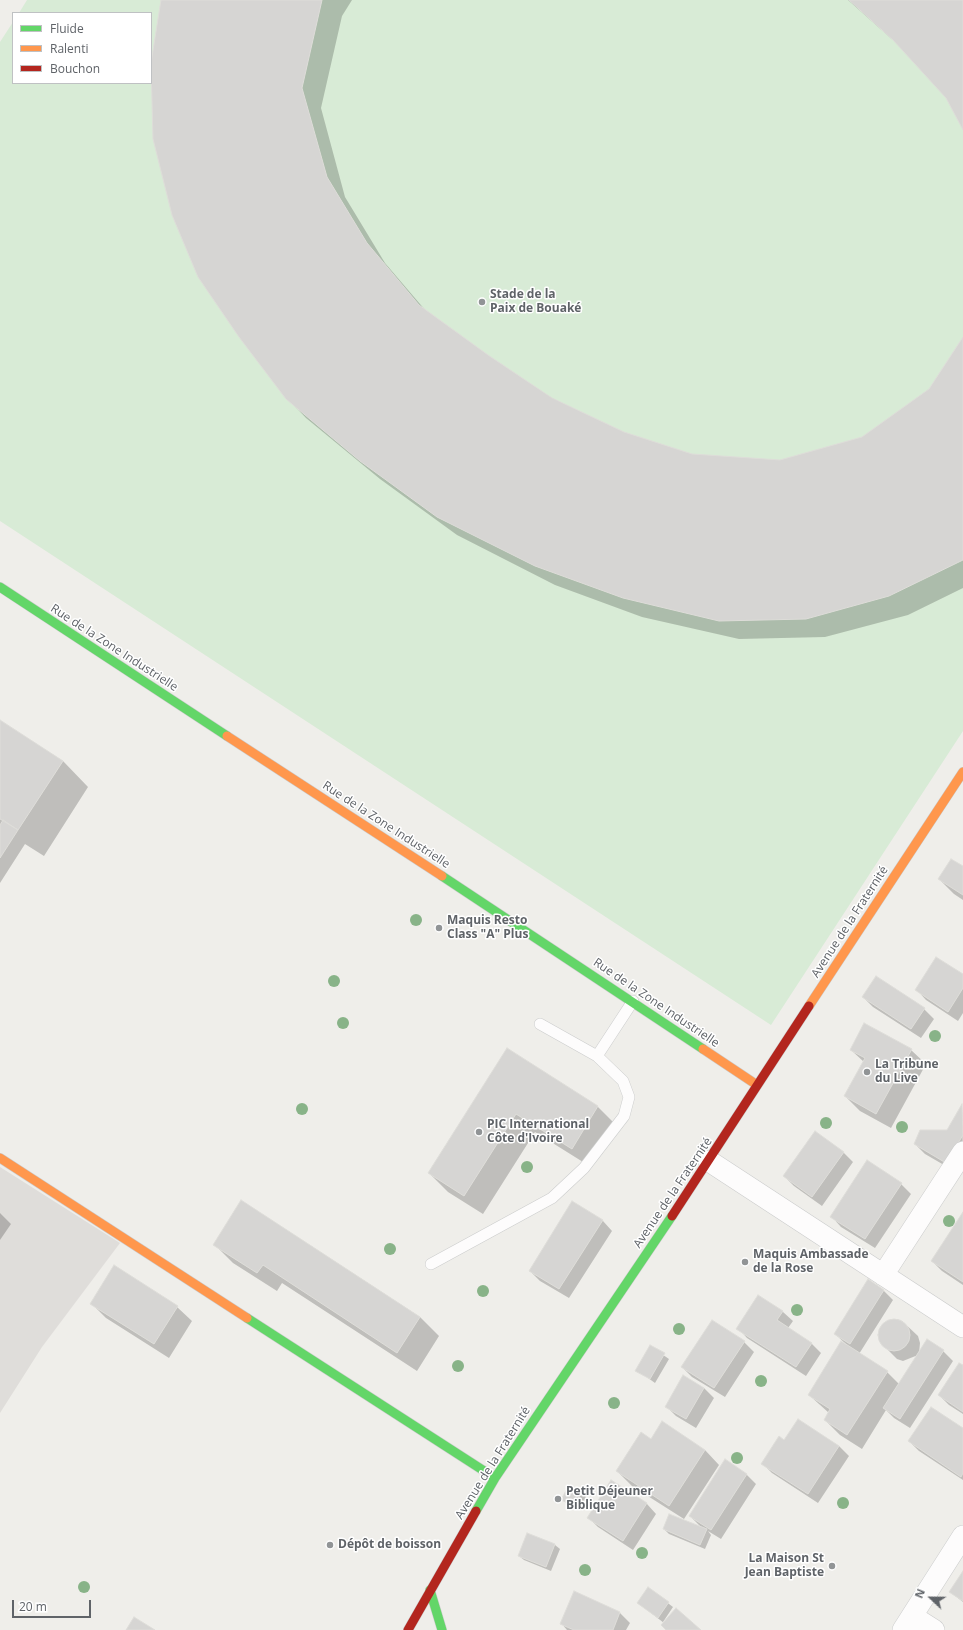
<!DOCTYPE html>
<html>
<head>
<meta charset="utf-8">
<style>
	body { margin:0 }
	#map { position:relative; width:963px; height:1630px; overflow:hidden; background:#efeeea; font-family:"Open Sans",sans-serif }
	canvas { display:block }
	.legend { position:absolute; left:12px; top:12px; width:140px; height:72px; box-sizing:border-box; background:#fff; border:1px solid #bfc1c3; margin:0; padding:5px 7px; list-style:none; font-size:12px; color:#5f6368 }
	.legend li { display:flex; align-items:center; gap:8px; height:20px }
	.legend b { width:20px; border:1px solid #bfc1c3 }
	.north { position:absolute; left:911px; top:1578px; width:40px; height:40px; -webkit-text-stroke:3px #fff; paint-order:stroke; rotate:292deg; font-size:11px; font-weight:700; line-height:16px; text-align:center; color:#5f6368 }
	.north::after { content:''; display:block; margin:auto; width:14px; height:18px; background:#5f6368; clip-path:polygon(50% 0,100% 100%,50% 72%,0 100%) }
	.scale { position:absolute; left:12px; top:1600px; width:79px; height:18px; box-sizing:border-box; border:2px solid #5f6368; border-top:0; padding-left:5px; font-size:12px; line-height:14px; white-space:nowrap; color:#5f6368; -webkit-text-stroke:3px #fff; paint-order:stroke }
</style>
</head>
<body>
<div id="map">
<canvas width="963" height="1630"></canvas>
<ul class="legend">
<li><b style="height:5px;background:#63d668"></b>Fluide</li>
<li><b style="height:5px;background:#ff974d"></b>Ralenti</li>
<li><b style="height:5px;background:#b3261e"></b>Bouchon</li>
</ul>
<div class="north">N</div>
<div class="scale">20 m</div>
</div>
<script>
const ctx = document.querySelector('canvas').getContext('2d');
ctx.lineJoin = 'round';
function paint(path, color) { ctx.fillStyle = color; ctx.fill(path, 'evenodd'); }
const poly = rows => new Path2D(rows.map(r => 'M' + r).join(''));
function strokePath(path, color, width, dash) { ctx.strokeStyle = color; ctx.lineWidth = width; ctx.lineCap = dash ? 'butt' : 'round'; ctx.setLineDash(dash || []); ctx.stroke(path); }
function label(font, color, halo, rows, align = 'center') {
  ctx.font = font + ' "Open Sans",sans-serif'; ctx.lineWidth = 3; ctx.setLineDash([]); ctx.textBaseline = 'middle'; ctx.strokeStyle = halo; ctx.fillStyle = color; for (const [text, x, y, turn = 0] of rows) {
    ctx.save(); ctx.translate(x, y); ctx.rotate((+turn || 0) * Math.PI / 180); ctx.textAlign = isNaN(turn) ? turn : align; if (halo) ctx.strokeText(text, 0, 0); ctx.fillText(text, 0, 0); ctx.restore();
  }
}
paint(poly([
	[0,1167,120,1243,42,1347,0,1413]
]), '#dfddda');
paint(poly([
	[27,0,963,0,963,731,771,1025,0,521,0,42,13,22,13,83,151,83,151,13,19,13]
]), '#d8ebd6');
paint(poly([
	[162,0,352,0,342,16,321,108,345,197,385,263,426,311,487,356,552,398,623,433,692,455,780,461,863,438,930,389,963,339,963,588,908,615,825,637,739,639,642,617,555,585,457,535,380,479,306,418,287,398],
	[848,0,963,0,963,128,947,97,904,50],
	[0,721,63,761,88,787,44,856,25,844,0,883],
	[963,868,963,900,954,894,939,879],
	[963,975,963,1013,958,1021,926,1000,917,990],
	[863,997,924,1009,934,1019,921,1038,873,1007],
	[507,1049,598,1107,617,1126,591,1167,535,1132,483,1214,448,1192,429,1173],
	[851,1050,911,1050,926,1064,891,1128,860,1111,845,1096,864,1062],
	[962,1105,963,1161,956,1172,925,1154,915,1144,948,1131],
	[843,1152,853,1162,822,1206,794,1186,784,1176],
	[901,1184,911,1194,875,1248,841,1227,832,1217],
	[242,1201,420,1317,439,1336,417,1371,282,1283,277,1291,233,1263,214,1244],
	[572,1202,603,1221,612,1231,569,1298,540,1281,530,1271],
	[0,1213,11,1224,0,1240],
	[963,1214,963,1285,942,1271,932,1261],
	[883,1290,893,1300,859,1354,887,1372,899,1384,918,1355,903,1361,897,1359,881,1343,880,1330,883,1324,896,1319,902,1321,918,1336,920,1343,919,1353,943,1351,953,1361,910,1428,894,1418,886,1410,862,1449,840,1435,825,1420,829,1413,809,1395,847,1345,835,1334],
	[758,1296,783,1312,793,1321,788,1328,812,1344,821,1353,806,1376,747,1338,738,1328],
	[92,1304,177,1307,192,1321,169,1358,106,1318],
	[744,1342,754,1352,725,1397,692,1377,682,1367],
	[650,1346,669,1359,655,1383,637,1370],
	[963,1366,963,1414,949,1405,939,1395],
	[684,1377,704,1388,714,1398,696,1428,676,1416,666,1406],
	[798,1420,839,1446,849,1456,818,1503,772,1473,763,1464,785,1441],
	[963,1429,963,1480,919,1451,909,1441],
	[651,1440,705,1450,719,1465,684,1519,632,1486,617,1471],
	[746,1474,756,1484,721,1539,708,1531,711,1535,705,1549,669,1534,664,1529,703,1529,690,1516],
	[612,1481,647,1504,656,1514,633,1550,598,1527,589,1518],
	[581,1492,586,1497,580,1510,567,1504,562,1499],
	[528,1534,555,1545,560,1549,551,1571,524,1560,519,1556],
	[963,1573,963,1602,950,1592],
	[648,1588,673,1607,663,1622,700,1630,667,1630,664,1623,638,1603],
	[575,1592,620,1613,630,1623,626,1630,567,1630,561,1623]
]), '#0003');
const building = poly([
	[161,0,322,0,302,88,327,177,367,243,419,305,488,355,552,398,624,432,692,454,780,460,862,437,929,389,963,337,963,560,889,596,806,619,719,621,623,598,535,566,437,517,360,461,286,399,239,337,198,277,172,215,153,139,151,63,161,0],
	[849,0,963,0,963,130,946,98,893,40,849,0],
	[0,720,63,761,18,830,0,819,0,720],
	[3,820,18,830,0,858,0,825,3,820],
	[951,859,963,866,963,895,938,879,951,859],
	[936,957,963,974,963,988,948,1012,915,990,936,957],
	[876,976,925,1008,911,1029,862,997,876,976],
	[864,1023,912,1049,876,1114,844,1096,865,1058,850,1050,864,1023],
	[507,1048,598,1106,572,1149,516,1114,464,1196,428,1173,507,1048],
	[962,1104,963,1135,946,1163,914,1144,920,1130,947,1130,962,1104],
	[815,1131,844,1152,812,1197,783,1176,815,1131],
	[867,1160,902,1183,865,1239,830,1217,867,1160],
	[241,1200,420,1317,397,1353,263,1265,257,1273,213,1245,241,1200],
	[572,1201,603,1220,559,1289,529,1271,572,1201],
	[963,1212,963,1282,931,1261,963,1212],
	[114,1265,178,1306,154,1344,90,1304,114,1265],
	[868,1279,884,1290,850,1344,834,1334,868,1279],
	[758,1295,783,1311,777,1320,812,1343,796,1367,736,1329,758,1295],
	'878 1335a16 16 0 1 1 32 0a16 16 0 1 1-32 0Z',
	[712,1320,745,1341,714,1388,681,1367,712,1320],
	[927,1339,944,1350,900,1419,883,1408,927,1339],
	[841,1341,888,1371,847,1435,824,1420,830,1409,808,1395,841,1341],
	[650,1345,665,1353,650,1379,635,1371,650,1345],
	[959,1363,963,1365,963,1412,938,1395,959,1363],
	[683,1375,704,1388,686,1419,665,1407,683,1375],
	[931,1407,963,1428,963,1473,961,1477,908,1441,931,1407],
	[798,1419,839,1446,808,1494,761,1464,779,1436,784,1440,798,1419],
	[662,1421,705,1450,669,1506,616,1471,641,1432,651,1439,662,1421],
	[725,1459,747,1474,711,1530,689,1516,725,1459],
	[611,1480,647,1503,623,1541,587,1518,611,1480],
	[569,1485,582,1491,575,1506,561,1500,569,1485],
	[669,1514,707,1529,700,1545,663,1529,669,1514],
	[527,1533,555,1544,546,1567,518,1556,527,1533],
	[963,1571,963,1601,949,1592,963,1571],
	[648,1587,669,1602,658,1618,637,1603,648,1587],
	[574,1591,620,1612,613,1630,574,1630,560,1624,574,1591],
	[676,1608,701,1630,666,1630,661,1625,676,1608],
	[134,1617,155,1630,126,1630,134,1617]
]);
paint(building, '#d6d5d3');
strokePath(building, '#deddd9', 1);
const lane = poly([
	[597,1056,633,1001],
	[431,1264,552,1198,584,1168,624,1116,629,1097,623,1081,597,1056,540,1024]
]);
const street = poly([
	[709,1161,963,1327],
	[883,1275,963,1152],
	[912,1616,934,1630],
	[903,1630,963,1536]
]);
const fast = poly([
	[0,587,227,736],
	[442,876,703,1049],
	[247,1318,495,1478],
	[476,1511,495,1478,672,1216],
	[430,1590,442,1630]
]);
const slow = poly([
	[227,736,442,876],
	[809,1006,963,772],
	[703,1049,757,1085],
	[0,1158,247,1318]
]);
const jam = poly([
	[672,1216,809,1006],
	[408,1630,476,1511]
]);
strokePath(lane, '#cbcccc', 12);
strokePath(street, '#cbcccc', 22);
strokePath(fast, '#cacacb', 10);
strokePath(slow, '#cacacb', 10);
strokePath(jam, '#cacacb', 10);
strokePath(lane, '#fdfcfc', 11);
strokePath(street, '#fdfcfc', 21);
strokePath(fast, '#63d668', 9);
strokePath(slow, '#ff974d', 9);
strokePath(jam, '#b3261e', 9);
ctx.fillStyle = '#88b388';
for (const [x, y] of [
	[416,920],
	[334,981],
	[343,1023],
	[935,1036],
	[302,1109],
	[826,1123],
	[902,1127],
	[527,1167],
	[949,1221],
	[390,1249],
	[483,1291],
	[797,1310],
	[679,1329],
	[458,1366],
	[761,1381],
	[614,1403],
	[737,1458],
	[843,1503],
	[642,1553],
	[585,1570],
	[84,1587]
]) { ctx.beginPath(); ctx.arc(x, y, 6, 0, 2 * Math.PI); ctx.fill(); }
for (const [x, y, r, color] of [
	[482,302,4,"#919496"],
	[439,928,4,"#919496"],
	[867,1072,4,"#919496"],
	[479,1132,4,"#919496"],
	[745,1262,4,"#919496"],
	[558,1499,4,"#919496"],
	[330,1545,4,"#919496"],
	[832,1566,4,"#919496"]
]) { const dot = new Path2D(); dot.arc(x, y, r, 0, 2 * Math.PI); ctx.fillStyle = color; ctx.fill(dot); strokePath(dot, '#fff', 1.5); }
label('bold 12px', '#5f6368', '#fff', [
	["Stade de la",490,295],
	["Paix de Bouaké",490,309],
	["Maquis Resto",447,921],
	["Class \"A\" Plus",447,935],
	["La Tribune",875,1065],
	["du Live",875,1079],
	["PIC International",487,1125],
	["Côte d'Ivoire",487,1139],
	["Maquis Ambassade",753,1255],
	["de la Rose",753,1269],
	["Petit Déjeuner",566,1492],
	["Biblique",566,1506],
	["Dépôt de boisson",338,1545],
	["La Maison St",824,1559,"right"],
	["Jean Baptiste",824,1573,"right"]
], 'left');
label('12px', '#5f6368', '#fff', [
	["Rue de la Zone Industrielle",114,648,33],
	["Rue de la Zone Industrielle",386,825,33],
	["Avenue de la Fraternité",850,922,-57],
	["Rue de la Zone Industrielle",656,1003,34],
	["Avenue de la Fraternité",673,1193,-56],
	["Avenue de la Fraternité",493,1463,-58]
]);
</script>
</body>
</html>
